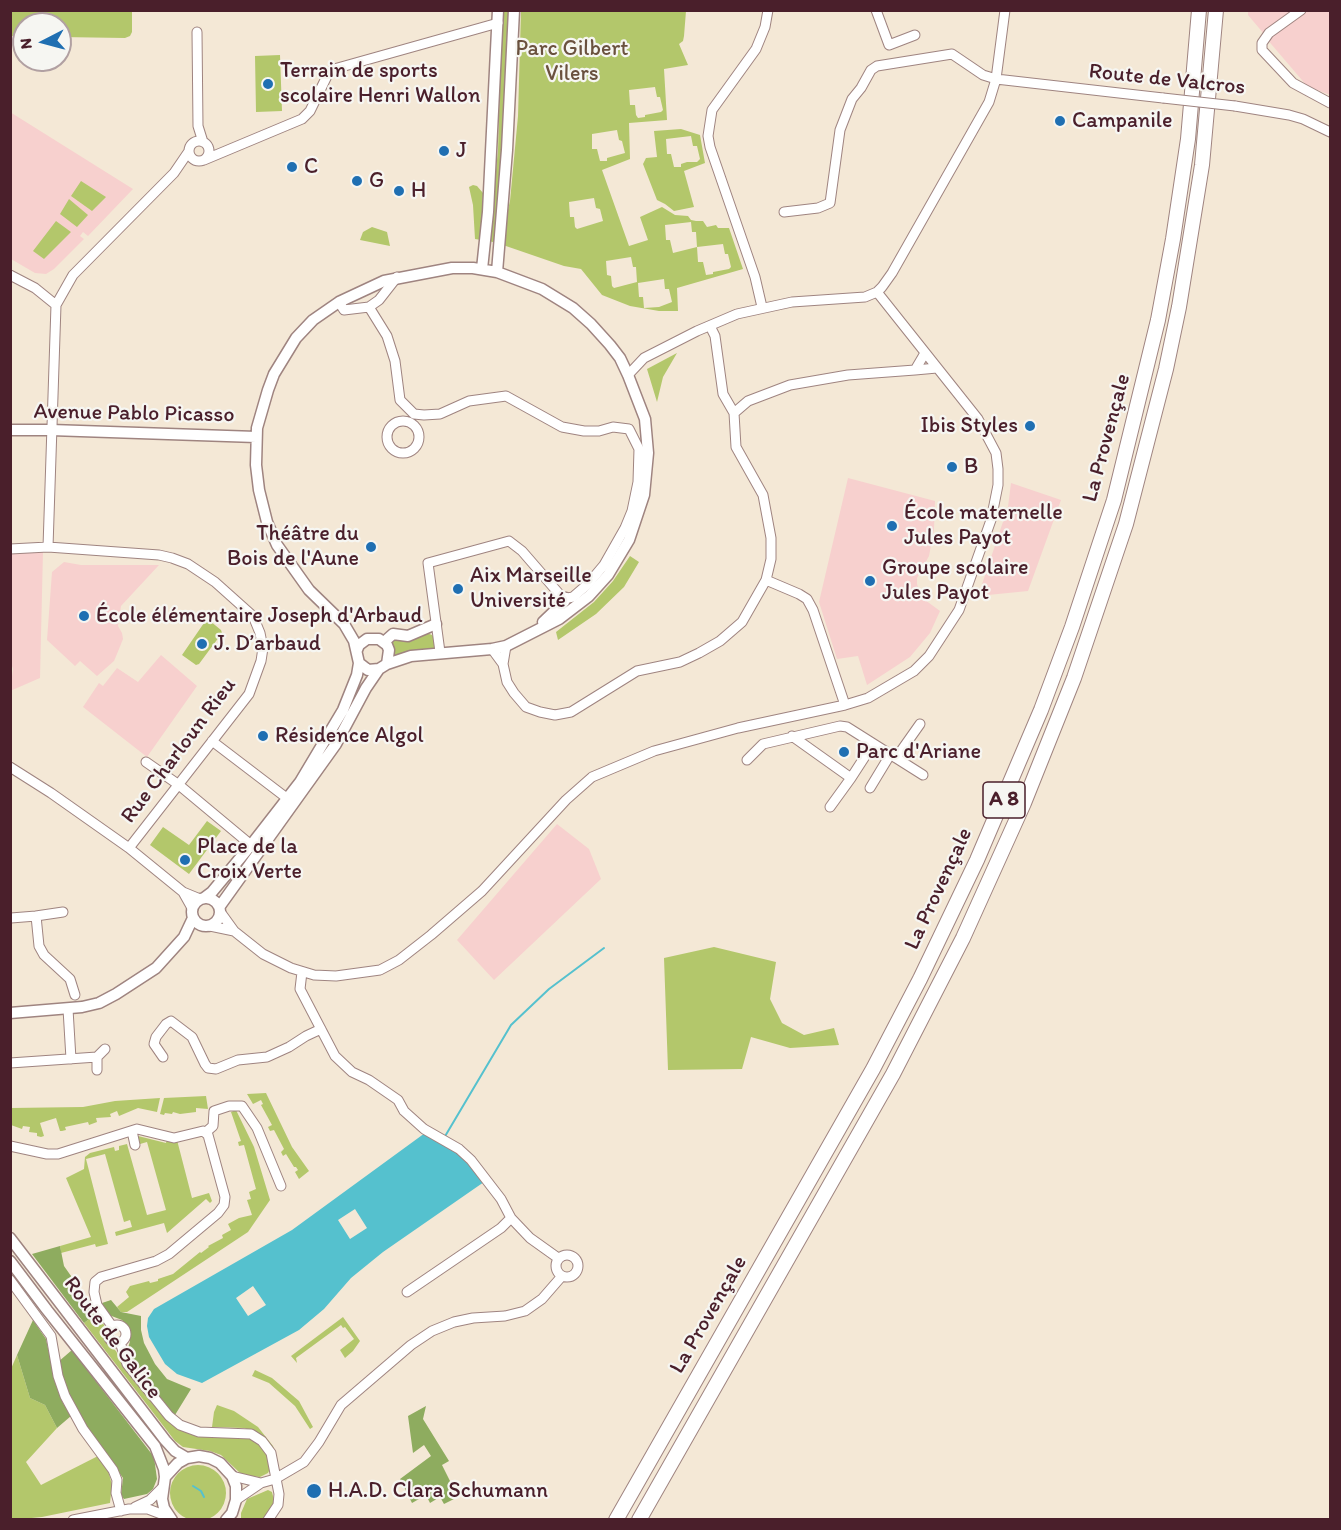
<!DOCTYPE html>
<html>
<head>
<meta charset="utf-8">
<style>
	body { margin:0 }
	#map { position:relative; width:1341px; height:1530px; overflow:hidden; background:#f4e8d6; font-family:Itim,sans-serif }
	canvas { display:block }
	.frame { position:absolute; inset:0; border:12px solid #4a1f2b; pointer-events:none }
	.north { position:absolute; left:12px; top:12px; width:60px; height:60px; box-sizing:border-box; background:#f6f6f2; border:2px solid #b1a0a2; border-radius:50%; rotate:264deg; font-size:16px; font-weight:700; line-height:24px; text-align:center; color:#4a1f2b }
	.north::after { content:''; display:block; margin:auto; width:21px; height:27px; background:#1f6fb2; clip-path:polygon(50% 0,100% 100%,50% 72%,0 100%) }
</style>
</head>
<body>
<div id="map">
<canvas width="1341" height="1530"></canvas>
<div class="frame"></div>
<div class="north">N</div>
</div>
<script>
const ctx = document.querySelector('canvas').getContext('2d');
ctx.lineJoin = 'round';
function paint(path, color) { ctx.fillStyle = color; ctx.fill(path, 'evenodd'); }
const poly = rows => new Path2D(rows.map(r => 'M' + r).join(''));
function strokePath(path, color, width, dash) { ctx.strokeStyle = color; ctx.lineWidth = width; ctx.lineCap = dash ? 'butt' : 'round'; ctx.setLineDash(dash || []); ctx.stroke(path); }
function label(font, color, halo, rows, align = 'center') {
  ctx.font = font + ' Itim,sans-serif'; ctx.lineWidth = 4.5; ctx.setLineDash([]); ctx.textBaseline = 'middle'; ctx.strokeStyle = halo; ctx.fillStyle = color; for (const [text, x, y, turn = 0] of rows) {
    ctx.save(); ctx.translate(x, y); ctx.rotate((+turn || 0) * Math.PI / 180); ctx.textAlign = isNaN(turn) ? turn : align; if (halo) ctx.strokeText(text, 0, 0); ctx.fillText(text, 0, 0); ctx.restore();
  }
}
paint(poly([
	[1248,11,1292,11,1264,34,1248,15],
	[1304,11,1330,11,1330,95,1307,86,1266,38],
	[10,112,133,189,88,236,83,232,80,236,84,239,54,269,46,274,35,273,11,259],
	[848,478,935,501,934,529,929,556,917,578,917,584,921,597,940,611,930,633,910,657,867,685,858,656,837,659,819,602],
	[1011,483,1061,500,1028,591,978,596,1008,507],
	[43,551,40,678,10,691,13,669,10,660,11,552],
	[64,562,81,565,159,565,121,606,118,626,122,633,123,639,119,649,114,661,97,676,80,661,75,666,47,640,52,572],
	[161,655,197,686,147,757,83,707,99,683,103,686,117,668,138,682],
	[557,824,589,849,601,879,494,980,457,940]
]), '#f7d0ce');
paint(poly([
	[10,11,132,11,132,32,130,36,125,38,60,37,60,24,24,24,24,36,11,36],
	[502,11,511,11,496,243,489,241,498,150],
	[521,11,686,11,684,36,683,41,679,44,688,65,664,69,667,120,629,123,630,159,602,170,629,246,648,240,640,217,662,207,675,215,688,216,691,220,696,221,703,221,707,227,716,225,718,228,729,228,743,269,677,288,678,311,659,311,630,306,602,295,581,269,564,266,503,245,505,222,510,201,518,116],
	[655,87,657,97,660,97,663,110,661,112,645,115,645,117,638,118,636,115,635,105,630,105,629,90],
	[617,130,619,140,622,141,625,153,607,158,607,161,600,161,597,149,592,149,592,134],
	[594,198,596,208,600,209,603,221,577,229,575,227,574,217,570,217,569,202],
	[691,222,692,232,690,232,696,232,697,247,673,253,670,240,666,240,665,225],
	[723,244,725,254,728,254,731,267,729,269,713,272,713,274,706,275,703,262,698,262,697,247],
	[631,257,633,267,636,267,637,282,614,288,612,286,611,276,607,275,606,261],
	[664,279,665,289,669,289,672,302,659,307,644,308,643,297,639,297,638,283],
	[280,55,282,111,256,112,255,56],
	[681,129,700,135,705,163,684,171,694,207,674,211,665,204,657,200,643,164,646,158,657,157,654,131],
	[691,136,693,146,697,146,700,159,697,162,687,162,681,164,681,167,674,167,671,154,667,154,666,139],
	[81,181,106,197,92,211,71,196],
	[473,185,477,186,483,193,481,240,475,239,473,205,469,187],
	[69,199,88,215,77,227,60,214],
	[56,221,71,232,44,259,33,251],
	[372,227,387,232,390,246,360,240,363,232],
	[677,353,663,377,657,402,647,369],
	[630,556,639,562,624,587,596,614,558,640,556,632,594,602,613,581],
	[206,620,210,621,221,630,222,633,199,664,196,665,182,655],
	[427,633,432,635,435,639,436,648,434,651,398,657,395,655,390,640,416,639],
	[207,821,221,831,189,874,150,845,163,827,189,845],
	[714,947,776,962,770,999,782,1023,804,1035,834,1028,839,1045,790,1048,751,1037,742,1069,668,1070,664,958],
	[266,1093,292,1147,309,1171,299,1179,295,1172,298,1170,296,1167,294,1167,286,1154,283,1156,281,1152,284,1149,274,1130,270,1131,268,1127,272,1125,261,1105,263,1104,261,1100,253,1104,247,1094],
	[206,1096,208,1109,196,1108,196,1112,180,1114,173,1112,172,1114,165,1113,164,1115,160,1114,164,1098],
	[160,1098,157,1112,138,1108,119,1116,117,1111,110,1114,111,1117,96,1118,97,1122,89,1125,88,1122,65,1127,66,1130,62,1131,60,1131,56,1118,40,1123,44,1136,41,1137,37,1136,37,1133,29,1132,30,1127,23,1126,22,1129,11,1125,11,1108,83,1107,115,1101],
	[236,1110,254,1147,270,1200,248,1232,127,1312,121,1312,117,1307,129,1297,126,1292,130,1286,149,1281,150,1283,158,1281,158,1279,173,1274,200,1252,201,1253,209,1247,208,1246,223,1238,222,1235,231,1230,228,1224,239,1218,252,1215,247,1200,251,1199,249,1192,256,1189,244,1145,239,1146,238,1142,241,1141,231,1112],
	[138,1136,166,1143,167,1139,177,1140,192,1198,209,1193,212,1201,210,1203,206,1199,167,1233,164,1223,116,1236,115,1232,132,1227,130,1220,124,1222,105,1154,86,1159,108,1244,96,1247,95,1244,61,1253,60,1246,91,1237,66,1178,84,1169,85,1157,90,1153,114,1147,115,1151,119,1150,119,1146,127,1144,147,1215,166,1210,147,1142,140,1144],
	[97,1313,104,1325,106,1342,116,1351,122,1363,162,1415,185,1432,202,1435,237,1436,250,1439,259,1445,267,1454,271,1467,268,1473,260,1477,248,1476,240,1473,221,1455,210,1451,183,1447,175,1441,84,1323],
	[343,1317,360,1341,353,1351,345,1358,340,1350,354,1339,345,1327,343,1328,341,1325,296,1358,297,1363,291,1356],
	[17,1355,30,1398,45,1405,57,1428,26,1462,41,1485,98,1456,108,1470,112,1485,110,1503,42,1517,11,1520,10,1371],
	[255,1370,272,1378,299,1401,313,1427,310,1429,295,1406,269,1383,252,1376],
	[217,1405,234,1411,258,1427,273,1446,276,1454,271,1446,254,1432,244,1428,212,1427,214,1412],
	'170 1493a28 28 0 1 1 56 0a28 28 0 1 1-56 0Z',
	[268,1490,272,1492,275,1504,263,1519,241,1520,241,1513,247,1499]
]), '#b3c76b');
paint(poly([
	[60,1246,64,1266,97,1313,84,1323,32,1254],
	[111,1300,121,1312,141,1316,141,1330,144,1343,155,1364,167,1379,191,1389,175,1415,164,1405,129,1358,127,1352,130,1341,130,1329,122,1320,109,1315,102,1303],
	[33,1320,46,1339,54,1376,63,1403,71,1416,57,1428,45,1405,30,1398,17,1355],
	[72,1350,154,1457,157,1479,153,1489,147,1494,124,1499,121,1495,123,1478,77,1415,64,1383,58,1362],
	[426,1406,423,1419,449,1461,442,1465,458,1497,444,1504,440,1497,430,1503,426,1495,412,1503,400,1479,431,1456,424,1445,413,1453,408,1416]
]), '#8eac5f');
paint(poly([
	[425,1133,459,1152,484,1182,383,1252,351,1278,324,1309,299,1330,202,1383,177,1374,165,1364,149,1337,147,1326,148,1318,154,1309,292,1230]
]), '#55c1ce');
paint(poly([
	[355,1209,367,1228,350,1239,338,1220],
	[253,1286,266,1305,248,1316,236,1298]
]), '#f4e8d6');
strokePath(poly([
	[444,1138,511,1025,549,989,604,948],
	[193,1486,201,1491,204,1497]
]), '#55c1ce', 2);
const minor = poly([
	[876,10,889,45,915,35],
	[1301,10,1269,33,1262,43,1262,50,1293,83,1330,103],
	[197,32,198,126,203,142],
	[1235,106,1289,115,1303,119,1330,132],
	'189 151a10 10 0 1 1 20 0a10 10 0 1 1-20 0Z',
	[204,160,302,119,310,111,327,76,334,69,498,23],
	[784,212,818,208,830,203,840,130,852,99,861,88,871,70,877,66,952,54,983,75,996,79,1163,98],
	[10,275,35,288,56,305],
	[339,302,344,310,369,307,379,300,397,277],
	[369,307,387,336,395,361,400,400,414,414,424,415,440,414,469,401,506,396,562,427,584,431,599,431,613,427,629,429,639,449,638,482,632,511,625,528,604,565,588,584,573,597,568,598,561,596,522,551,509,541,428,563,440,652],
	[762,307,755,277,710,147,708,136,712,110,756,49,765,27,768,10],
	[925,353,915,370,937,368],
	[628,375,644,358,697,331,737,314,792,302,865,297,877,292,882,287,892,273,989,102,996,79,1005,10],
	[734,413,748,401,790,385,848,375,915,370],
	'387 437a16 16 0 1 1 32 0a16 16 0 1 1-32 0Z',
	[48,547,56,305,73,275,174,173,189,151],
	[10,549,48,547,159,555,172,558,188,564,215,582,253,616,260,633,263,648,261,661,249,694,129,848],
	[766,580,799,594,807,599,813,610,845,705],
	[492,649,503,664,506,646],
	[503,664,507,682,514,693,526,707,540,712,555,715,571,712,637,671,680,662,699,653,720,641,742,622,766,580,771,559,771,538,763,495,736,447,734,413,723,394,715,336,710,326],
	[792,736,851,778,873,744],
	[212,741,288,799],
	[896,758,920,724],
	[747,760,763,744,840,726,847,727,923,775],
	[146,762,179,785,251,845],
	[10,767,51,793,129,848,183,892,200,899],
	[870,788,890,755],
	[830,807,851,778],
	[183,892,192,908],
	[221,913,234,931,263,954,291,968,314,975,336,976,380,970,399,960,431,935,482,891,566,800,592,777,654,751,738,728,845,705,868,698,914,671,929,656,959,610,991,520,998,485,998,469,996,453,978,419,877,292],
	[36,916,63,912],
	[11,918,36,916,39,946,44,955,70,979,75,995],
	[210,926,234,931],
	[302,972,300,989,335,1056,352,1072,369,1080,398,1100,404,1111,424,1129,459,1149,471,1160,501,1199,511,1218,530,1238,558,1258],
	[68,1009,71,1059],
	[97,1057,97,1070],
	[163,1057,154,1044,156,1037,166,1024,171,1021,192,1037,205,1064,208,1068,216,1069,238,1060,267,1057,289,1047,306,1036,321,1029],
	[10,1063,97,1057,105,1049],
	[132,1131,135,1145],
	[206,1132,213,1126,214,1111,229,1106,242,1106,257,1128,281,1186],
	[10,1146,47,1154,58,1154,137,1129,174,1138,203,1131,208,1135,225,1197,224,1205,218,1213,169,1254,156,1261,101,1277,95,1282,94,1292,97,1305,112,1326],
	'556 1266a11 11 0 1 1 22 0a11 11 0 1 1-22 0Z',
	[10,1280,51,1336,58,1376,65,1396,83,1429,113,1470,117,1480,116,1493,121,1511],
	[407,1292,501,1228,511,1218],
	'108 1334a9 9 0 1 1 18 0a9 9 0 1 1-18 0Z',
	[120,1342,127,1364,169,1416,180,1425,199,1432,251,1434,262,1441,271,1453,279,1494,278,1505,268,1520],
	[232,1476,261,1483],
	[236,1500,261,1483,275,1479,304,1462,319,1442,341,1405,411,1345,432,1331,454,1322,473,1318,505,1316,525,1311,542,1299,562,1276],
	[135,1507,150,1500,162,1488],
	[73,1520,129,1509,148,1509,169,1517]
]);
const major = poly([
	[452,268,473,268,497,272,542,289,573,308,591,324,610,345,620,358,628,375,645,419,648,453,644,495,629,540,608,575,589,596,559,619,506,646,492,649,411,656,387,664,379,669,368,670,359,663,354,641,344,624,309,590,277,545,267,522,259,490,256,465,257,428,268,390,274,374,296,338,313,320,339,302,384,281,452,268],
	[482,269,488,212,498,10],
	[497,272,507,150,514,10],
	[10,430,51,430,256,437],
	[543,622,564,602,566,598],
	[384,642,393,634,408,636,436,624],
	[357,650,359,645,367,639,379,639,387,645,389,650,387,664],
	'192 912a14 14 0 1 1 28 0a14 14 0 1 1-28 0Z',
	[204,898,212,892,251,845,300,782,343,710,357,675,359,663],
	[220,906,336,744,366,688,379,669],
	[10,1013,82,1007,99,1003,116,994,156,968,184,937,193,918],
	[10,1238,165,1440,175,1451,187,1458],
	[10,1261,47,1310,155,1446,164,1469,165,1477],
	[172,1520,164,1508,162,1499,165,1477,178,1463,187,1458,199,1456,210,1458,220,1463,232,1476,236,1486,236,1500,232,1513,226,1520]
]);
const highway = poly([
	[616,1520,873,1069,920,979,977,860,1041,710,1072,627,1114,500,1158,320,1173,239,1188,139,1199,10],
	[639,1520,893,1074,963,938,1024,803,1074,678,1126,524,1166,369,1179,307,1202,165,1216,10]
]);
strokePath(minor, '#9f8480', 11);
strokePath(major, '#9f8480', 13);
strokePath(highway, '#9f8480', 16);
strokePath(minor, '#fff', 9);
strokePath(major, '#fff', 10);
strokePath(highway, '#fff', 14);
const minorBridge = poly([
	[1163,98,1235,106]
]);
strokePath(minorBridge, '#9f8480', 11, []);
strokePath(minorBridge, '#fff', 9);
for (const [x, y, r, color] of [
	[268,84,6,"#1f6fb2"],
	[1060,121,6,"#1f6fb2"],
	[444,151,6,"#1f6fb2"],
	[292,167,6,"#1f6fb2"],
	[357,181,6,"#1f6fb2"],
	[399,191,6,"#1f6fb2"],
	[1030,426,6,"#1f6fb2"],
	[952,467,6,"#1f6fb2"],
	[892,526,6,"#1f6fb2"],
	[371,547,6,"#1f6fb2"],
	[870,581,6,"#1f6fb2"],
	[458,589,6,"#1f6fb2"],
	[84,616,6,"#1f6fb2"],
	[202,644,6,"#1f6fb2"],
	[263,736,6,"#1f6fb2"],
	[844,752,6,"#1f6fb2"],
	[185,860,6,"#1f6fb2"],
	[314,1491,8,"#1f6fb2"]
]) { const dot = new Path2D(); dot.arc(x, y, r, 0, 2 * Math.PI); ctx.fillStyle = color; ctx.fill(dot); strokePath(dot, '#f6f6f2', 2); }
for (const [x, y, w] of [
	[1004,800,42]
]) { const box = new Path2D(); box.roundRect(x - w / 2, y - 18, w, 36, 4.5); ctx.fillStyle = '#f6f6f2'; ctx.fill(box); strokePath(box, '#4a1f2b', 1.5); }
label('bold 21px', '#4a1f2b', null, [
	["A 8",1004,800]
]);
label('22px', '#6a513e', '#f6f6f2', [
	["Parc Gilbert",572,49],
	["Vilers",572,74]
]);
label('22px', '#4a1f2b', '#f6f6f2', [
	["Terrain de sports",280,71],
	["scolaire Henri Wallon",280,96],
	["Campanile",1072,121],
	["J",456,151],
	["C",304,167],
	["G",369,181],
	["H",411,191],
	["Ibis Styles",1018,426,"right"],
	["B",964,467],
	["École maternelle",904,513],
	["Jules Payot",904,538],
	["Théâtre du",359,534,"right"],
	["Bois de l'Aune",359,559,"right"],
	["Groupe scolaire",882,568],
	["Jules Payot",882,593],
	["Aix Marseille",470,576],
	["Université",470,601],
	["École élémentaire Joseph d'Arbaud",96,616],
	["J. D’arbaud",214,644],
	["Résidence Algol",275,736],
	["Parc d'Ariane",856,752],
	["Place de la",197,847],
	["Croix Verte",197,872],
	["H.A.D. Clara Schumann",328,1491]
], 'left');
label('22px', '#4a1f2b', '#f6f6f2', [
	["Route de Valcros",1167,80,6],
	["Avenue Pablo Picasso",134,414,1],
	["La Provençale",1107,438,-75],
	["Rue Charloun Rieu",179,751,-53],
	["La Provençale",939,889,-65],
	["La Provençale",709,1315,-60],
	["Route de Galice",112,1338,53]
]);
</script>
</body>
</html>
